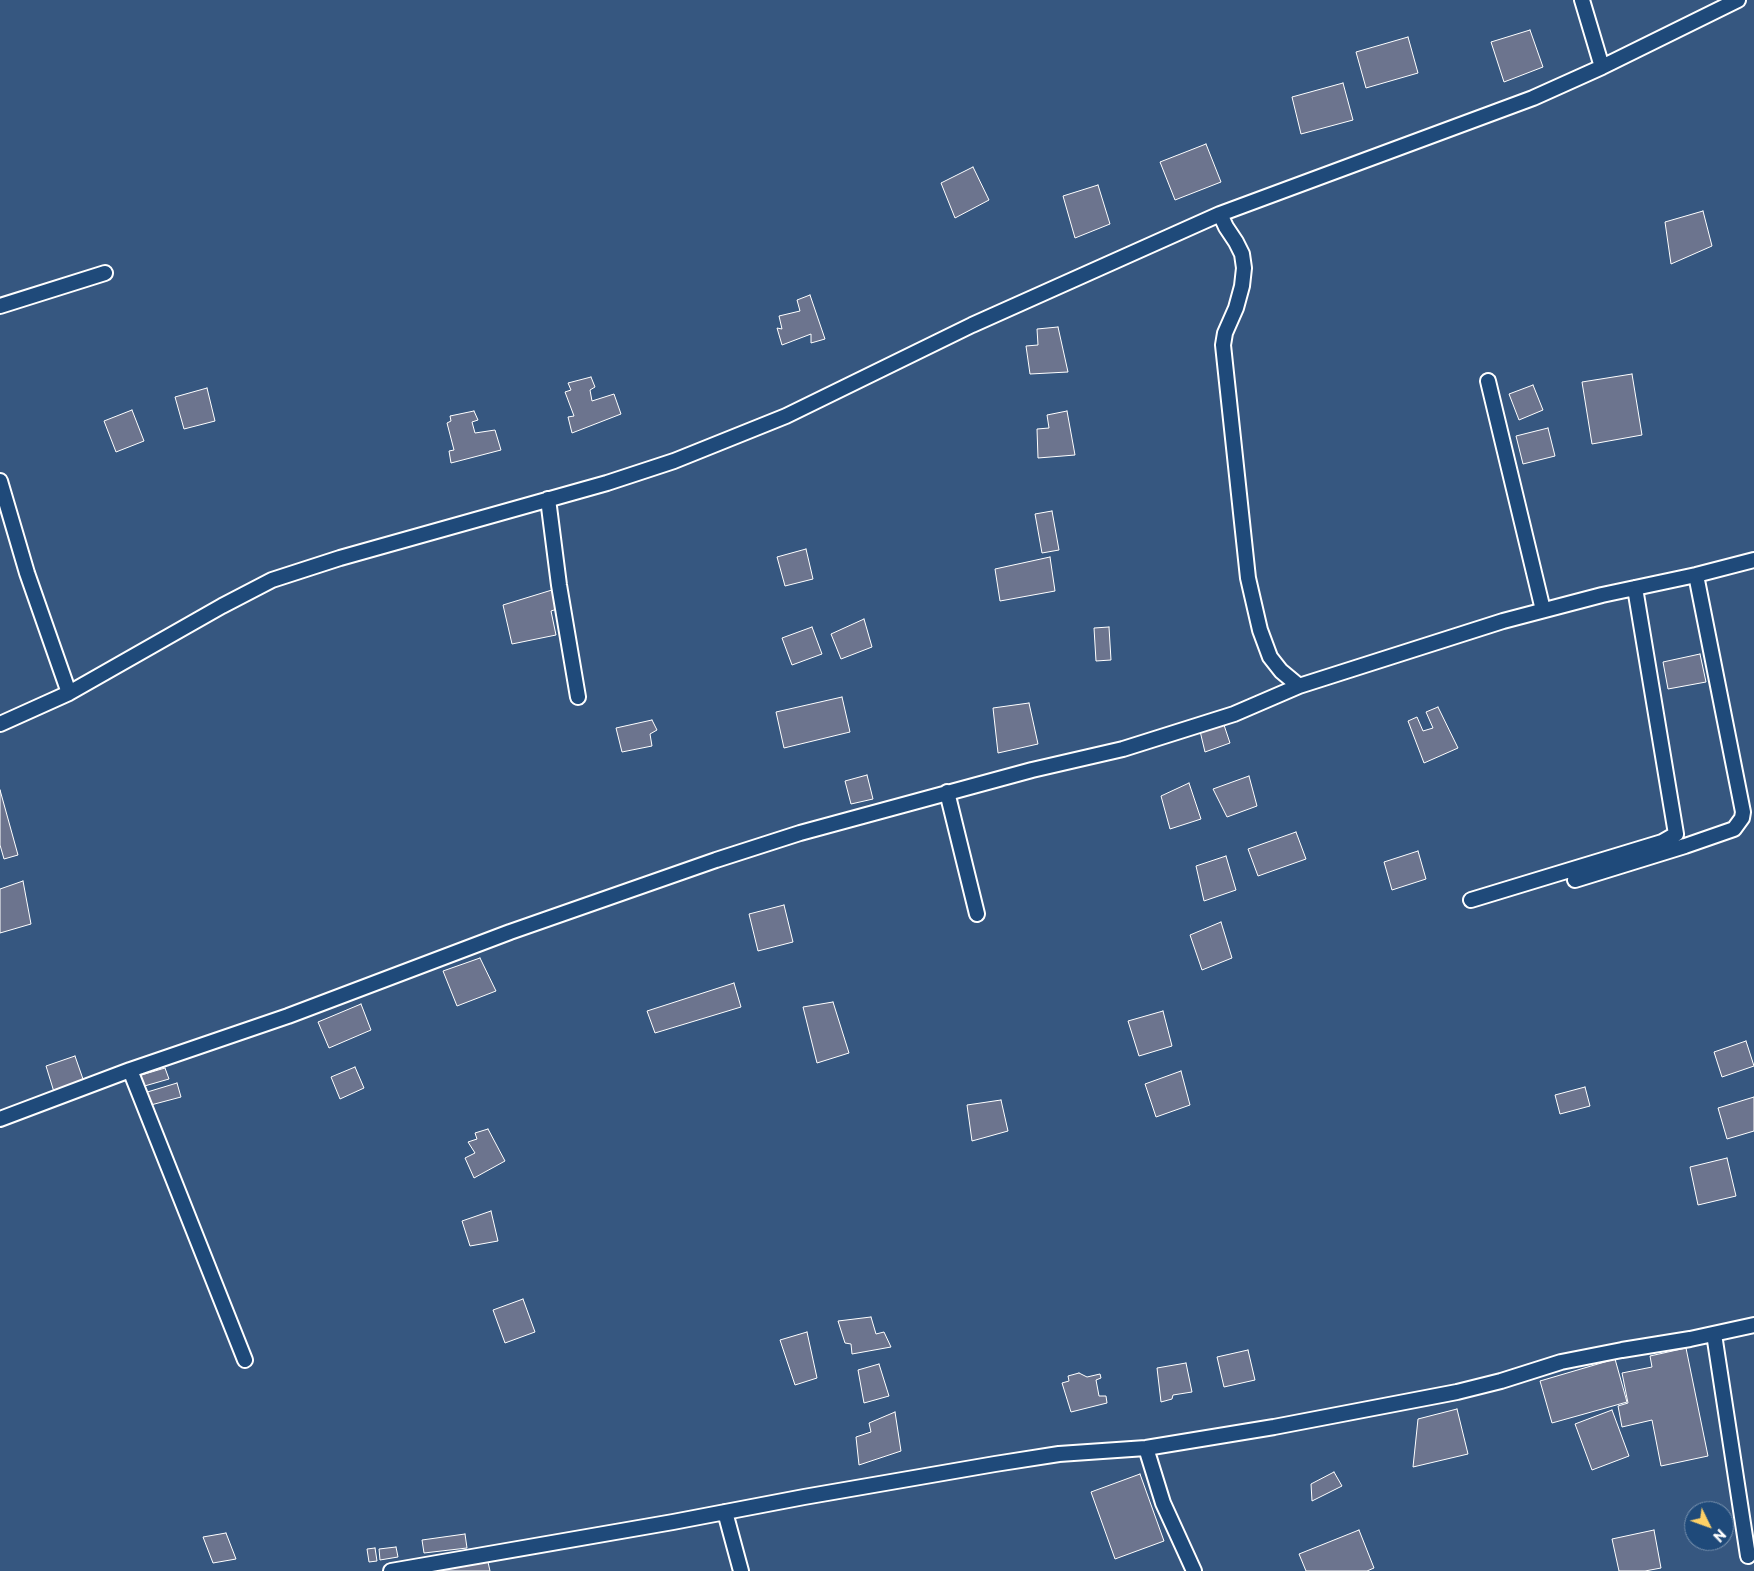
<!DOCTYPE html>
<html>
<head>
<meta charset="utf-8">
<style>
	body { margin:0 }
	#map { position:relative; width:1754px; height:1571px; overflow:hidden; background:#365780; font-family:"Playpen Sans",sans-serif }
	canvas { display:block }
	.north { position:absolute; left:1684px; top:1501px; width:50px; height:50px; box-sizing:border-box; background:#1f4a7a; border:1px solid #7992af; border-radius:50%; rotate:132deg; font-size:14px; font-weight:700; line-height:20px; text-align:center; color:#fff }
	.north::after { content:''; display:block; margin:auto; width:18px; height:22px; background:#ffd166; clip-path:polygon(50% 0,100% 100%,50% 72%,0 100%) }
</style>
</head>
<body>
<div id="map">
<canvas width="1754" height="1571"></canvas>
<div class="north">N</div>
</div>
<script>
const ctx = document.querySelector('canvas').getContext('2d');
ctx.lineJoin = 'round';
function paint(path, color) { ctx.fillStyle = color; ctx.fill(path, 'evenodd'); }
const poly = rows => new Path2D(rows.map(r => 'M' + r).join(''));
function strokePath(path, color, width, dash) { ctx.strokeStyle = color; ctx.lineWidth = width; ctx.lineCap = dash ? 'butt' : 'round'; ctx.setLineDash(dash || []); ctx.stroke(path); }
const building = poly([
	[1530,30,1543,67,1504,82,1491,42,1530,30],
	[1408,37,1418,73,1366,88,1356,52,1408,37],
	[1343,83,1353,120,1301,134,1292,97,1343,83],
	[1206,144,1221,182,1175,200,1160,162,1206,144],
	[973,167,989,200,955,218,941,183,973,167],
	[1098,185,1110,224,1075,238,1063,196,1098,185],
	[1703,211,1712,246,1671,264,1665,222,1703,211],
	[810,295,825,339,811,343,811,334,782,345,777,328,782,329,779,316,800,311,797,300,810,295],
	[1058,327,1068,372,1030,374,1026,346,1038,345,1037,329,1058,327],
	[1632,374,1642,435,1592,444,1582,382,1632,374],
	[591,377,595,387,590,390,592,401,614,394,621,414,572,433,568,417,574,416,565,392,571,390,568,383,591,377],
	[1533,385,1543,410,1519,420,1509,394,1533,385],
	[207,388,215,421,184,429,175,397,207,388],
	[132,410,144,441,116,452,104,421,132,410],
	[474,411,478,420,472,422,475,433,495,430,501,450,451,463,449,451,454,450,447,423,451,421,450,416,474,411],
	[1067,411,1075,455,1038,458,1037,429,1049,428,1047,415,1067,411],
	[1548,428,1555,456,1523,464,1516,436,1548,428],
	[1052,511,1059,550,1042,553,1035,514,1052,511],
	[806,549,813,579,785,586,777,557,806,549],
	[1050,557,1055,591,1000,601,995,569,1050,557],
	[552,590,557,609,551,611,556,635,512,644,503,605,552,590],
	[864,619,872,647,841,659,831,634,864,619],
	[812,627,822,654,792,665,782,638,812,627],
	[1109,627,1111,660,1096,661,1094,628,1109,627],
	[1700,654,1706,682,1668,689,1663,662,1700,654],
	[842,697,850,732,784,748,776,712,842,697],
	[1029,703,1038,744,998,753,993,708,1029,703],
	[1438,707,1458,748,1424,763,1408,721,1417,717,1423,731,1433,728,1426,712,1438,707],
	[652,720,657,730,650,734,652,746,622,752,616,728,652,720],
	[1224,725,1230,743,1205,752,1200,731,1224,725],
	[867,775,873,799,851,804,845,781,867,775],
	[1249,776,1257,806,1227,817,1213,789,1249,776],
	[1189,783,1201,819,1170,829,1161,796,1189,783],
	[0,790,18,855,4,859,0,845,0,790],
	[1296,832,1306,859,1258,876,1248,849,1296,832],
	[1418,851,1426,879,1392,890,1384,862,1418,851],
	[1226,856,1236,890,1204,901,1196,866,1226,856],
	[23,881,31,924,0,933,0,889,23,881],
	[784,905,793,942,758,951,749,914,784,905],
	[1221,922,1232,958,1202,970,1190,935,1221,922],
	[480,958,496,991,457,1006,443,971,480,958],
	[734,983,741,1007,655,1033,647,1011,734,983],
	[833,1002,849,1053,817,1063,803,1007,833,1002],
	[361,1004,371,1030,329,1048,318,1022,361,1004],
	[1163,1011,1172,1046,1139,1056,1128,1021,1163,1011],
	[1746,1041,1754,1066,1722,1077,1714,1052,1746,1041],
	[75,1056,84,1082,54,1092,46,1066,75,1056],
	[355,1067,364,1088,340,1099,331,1077,355,1067],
	[165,1068,169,1079,141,1087,138,1076,165,1068],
	[1181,1071,1190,1105,1156,1117,1145,1084,1181,1071],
	[177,1083,181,1097,147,1106,144,1093,177,1083],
	[1585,1087,1590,1106,1560,1114,1555,1095,1585,1087],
	[1754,1097,1754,1131,1727,1139,1718,1108,1754,1097],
	[1001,1100,1008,1131,972,1141,967,1105,1001,1100],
	[488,1129,505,1161,474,1178,465,1158,475,1153,468,1142,477,1139,475,1133,488,1129],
	[1727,1158,1736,1196,1698,1205,1690,1167,1727,1158],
	[491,1211,498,1241,470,1246,462,1221,491,1211],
	[523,1299,535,1332,505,1343,493,1310,523,1299],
	[871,1317,876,1334,884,1332,891,1347,852,1354,851,1344,845,1343,838,1321,871,1317],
	[807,1332,817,1378,795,1385,780,1340,807,1332],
	[1686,1348,1708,1456,1661,1466,1652,1420,1622,1427,1618,1406,1628,1403,1622,1373,1652,1367,1650,1356,1686,1348],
	[1248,1350,1255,1380,1224,1387,1217,1357,1248,1350],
	[1615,1359,1627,1402,1552,1423,1540,1381,1615,1359],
	[1186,1363,1192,1392,1173,1395,1172,1399,1161,1402,1157,1368,1186,1363],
	[879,1364,889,1396,864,1403,858,1370,879,1364],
	[1079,1373,1087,1377,1100,1374,1101,1378,1096,1380,1099,1396,1106,1396,1107,1403,1071,1412,1062,1383,1069,1381,1068,1376,1079,1373],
	[1457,1409,1468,1454,1413,1467,1418,1419,1457,1409],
	[1612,1410,1629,1456,1592,1470,1575,1424,1612,1410],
	[895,1412,901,1451,859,1465,856,1437,871,1432,869,1423,895,1412],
	[1334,1472,1342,1486,1312,1501,1311,1484,1334,1472],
	[1140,1474,1164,1541,1115,1559,1091,1492,1140,1474],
	[1359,1530,1374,1568,1367,1571,1306,1571,1299,1554,1359,1530],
	[1654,1530,1661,1568,1645,1571,1619,1571,1612,1539,1654,1530],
	[226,1533,236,1559,213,1563,203,1537,226,1533],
	[465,1534,467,1548,424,1553,422,1540,465,1534],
	[396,1547,398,1557,380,1560,379,1549,396,1547],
	[375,1548,377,1561,369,1562,367,1549,375,1548],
	[488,1562,490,1571,434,1571,488,1562]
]);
paint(building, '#6c748e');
strokePath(building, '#fff', 1);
const street = poly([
	[1582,0,1602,67],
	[1220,214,1226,227,1236,242,1242,254,1244,268,1242,286,1236,308,1225,333,1223,345,1248,578,1260,630,1270,657,1281,671,1299,686],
	[0,306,105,273],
	[1488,381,1543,610],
	[0,481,27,573,69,693],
	[548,499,559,585,578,697],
	[0,724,69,693,222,606,272,580,340,558,607,483,674,461,786,416,972,325,1220,214,1533,98,1602,67,1738,0],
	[947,792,977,914],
	[1575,880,1685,846,1734,829,1742,818,1743,812,1696,575],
	[1471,900,1662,842,1676,834,1635,588],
	[130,1070,245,1360],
	[0,1119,130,1070,288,1016,510,932,716,860,800,833,1032,770,1123,749,1234,714,1299,686,1503,621,1602,595,1696,575,1754,560],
	[1714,1334,1748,1556],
	[1146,1448,1163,1503,1194,1571],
	[725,1512,741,1571],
	[391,1571,673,1522,804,1497,995,1464,1059,1454,1146,1448,1274,1427,1457,1392,1501,1381,1561,1362,1622,1350,1690,1339,1754,1325]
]);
strokePath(street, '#fff', 18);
strokePath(street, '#1f4a7a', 14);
</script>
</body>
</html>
